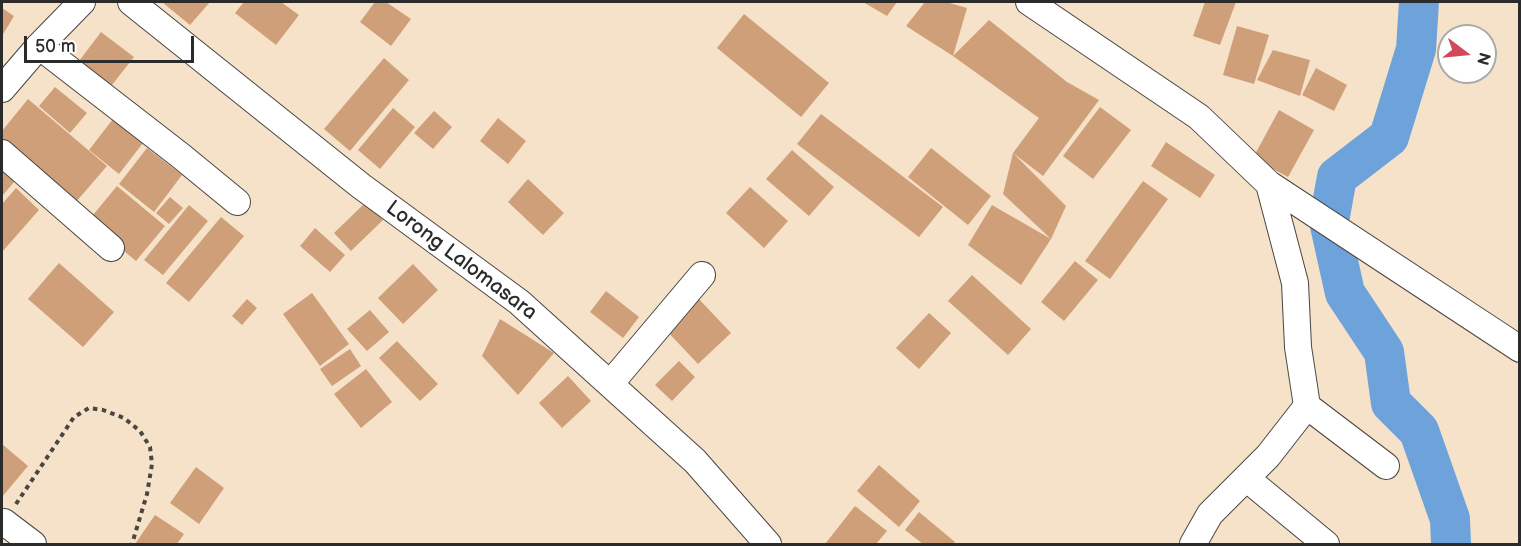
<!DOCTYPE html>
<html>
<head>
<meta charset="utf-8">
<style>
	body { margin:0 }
	#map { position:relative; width:1521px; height:546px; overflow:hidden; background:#f6e2c9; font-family:"Balsamiq Sans",sans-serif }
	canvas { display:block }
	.frame { position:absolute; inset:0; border:3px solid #2b2b2b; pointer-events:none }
	.north { position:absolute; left:1437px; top:24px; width:60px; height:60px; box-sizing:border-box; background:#fff; border:2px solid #aaa; border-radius:50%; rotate:106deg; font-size:16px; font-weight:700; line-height:24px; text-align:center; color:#2b2b2b }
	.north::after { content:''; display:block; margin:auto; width:21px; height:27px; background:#d1495b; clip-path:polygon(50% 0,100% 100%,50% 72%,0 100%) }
	.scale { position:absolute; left:24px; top:36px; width:170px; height:27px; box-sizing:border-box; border:3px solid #2b2b2b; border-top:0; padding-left:8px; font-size:18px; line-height:21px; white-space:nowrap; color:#2b2b2b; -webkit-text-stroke:4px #fff; paint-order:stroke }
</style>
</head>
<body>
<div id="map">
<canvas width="1521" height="546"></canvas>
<div class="frame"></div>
<div class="north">N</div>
<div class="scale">50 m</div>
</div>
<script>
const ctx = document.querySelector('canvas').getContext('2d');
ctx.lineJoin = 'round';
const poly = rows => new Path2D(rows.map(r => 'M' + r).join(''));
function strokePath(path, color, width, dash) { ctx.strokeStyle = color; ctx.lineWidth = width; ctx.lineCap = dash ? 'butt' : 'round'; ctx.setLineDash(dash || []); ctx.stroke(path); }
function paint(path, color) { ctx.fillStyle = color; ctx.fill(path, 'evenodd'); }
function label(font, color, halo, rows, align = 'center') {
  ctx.font = font + ' "Balsamiq Sans",sans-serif'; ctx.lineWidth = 4.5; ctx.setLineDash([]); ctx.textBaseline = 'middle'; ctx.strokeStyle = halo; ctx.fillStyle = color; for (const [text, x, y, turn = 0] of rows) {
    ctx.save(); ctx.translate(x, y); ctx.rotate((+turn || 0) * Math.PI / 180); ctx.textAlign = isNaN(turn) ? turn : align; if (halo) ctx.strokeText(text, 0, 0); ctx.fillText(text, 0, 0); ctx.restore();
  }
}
strokePath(poly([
	[1419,2,1416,49,1389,137,1337,177,1329,221,1345,293,1384,352,1391,403,1419,431,1450,519,1451,544]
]), '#6da2da', 40);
paint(poly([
	[162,2,210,2,190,25],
	[244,2,281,2,299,15,276,45,235,13],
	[375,2,386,2,411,19,391,46,360,22],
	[863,2,897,2,887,16],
	[925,2,946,2,967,8,953,56,906,26],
	[1205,2,1236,2,1220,45,1193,36],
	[2,8,14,16,2,36],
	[744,14,829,83,801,117,717,48],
	[989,20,1067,82,1099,100,1043,176,1013,153,1066,206,1051,239,1021,285,968,245,992,205,1051,239,1003,194,1013,153,1039,118,953,56],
	[1237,26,1269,35,1254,84,1223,75],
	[101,32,134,57,108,90,76,65],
	[1273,50,1310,60,1300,96,1257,80],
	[384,58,409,80,350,151,324,129],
	[1316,68,1347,85,1334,111,1302,95],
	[55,87,87,113,70,133,39,106],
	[28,99,107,166,76,202,2,140,2,131],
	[1100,107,1131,130,1093,179,1063,156],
	[393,108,415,127,380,169,358,150],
	[1279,110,1314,130,1288,177,1253,158],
	[434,111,452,127,433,149,414,133],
	[821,114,943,207,919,237,797,144],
	[498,118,526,141,508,164,480,141],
	[113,119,143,143,119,174,89,150],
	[1166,142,1215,175,1200,198,1151,166],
	[147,148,182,175,154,212,119,184],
	[931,148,991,196,968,225,908,177],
	[792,150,834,187,809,216,766,179],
	[2,168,15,181,2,196],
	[528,179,564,213,543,235,508,202],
	[1143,181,1168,199,1110,279,1085,261],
	[117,186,165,226,136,261,88,221],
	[750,187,788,221,764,248,726,213],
	[16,188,39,210,2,252,2,204],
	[170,197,183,208,169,224,156,213],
	[366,202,383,220,351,251,334,233],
	[189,205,208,221,163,275,144,260],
	[221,217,244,236,189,302,166,283],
	[315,228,345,255,330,272,300,246],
	[1075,261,1098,280,1064,321,1041,302],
	[59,263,114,312,83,347,28,299],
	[413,264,438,290,403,324,378,298],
	[972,275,1031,329,1008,355,948,301],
	[606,291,639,317,623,338,590,312],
	[312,293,349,344,320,366,283,314],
	[697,297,731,333,698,364,664,328],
	[247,299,257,308,242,325,232,316],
	[370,310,389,332,367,351,347,329],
	[929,313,951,333,919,369,896,348],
	[500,319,554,353,518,395,482,356],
	[397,341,438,384,420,401,379,358],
	[350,349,361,366,332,386,320,369],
	[679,361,695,377,672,401,655,385],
	[366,369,392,402,361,428,334,394],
	[568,376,591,401,562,428,539,403],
	[2,444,28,466,2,497],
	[879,465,920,501,899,527,857,491],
	[196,467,224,488,199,524,170,503],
	[855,506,887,531,876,544,825,544],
	[919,512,955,542,953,544,923,544,905,530],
	[155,515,184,534,177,544,135,544]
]), '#ce9f79');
const minor = poly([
	[131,2,361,186,519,302,695,461,768,544],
	[1029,2,1199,117,1269,184,1295,283,1298,347,1307,406,1268,456,1210,514,1193,544],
	[39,46,181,156,237,202],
	[2,89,39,46,82,2],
	[2,153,111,248],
	[1269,184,1520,349],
	[610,384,702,275],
	[1307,406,1386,466],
	[1246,478,1326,544],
	[2,525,4,522,33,544]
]);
strokePath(minor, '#494643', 28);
strokePath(poly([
	[16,504,74,417,89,408,103,410,124,418,140,431,150,447,152,464,147,494,132,544]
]), '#494643', 4, [4.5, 4.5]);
strokePath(minor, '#fff', 26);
label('21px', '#2b2b2b', '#fff', [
	["Lorong Lalomasara",461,261,37]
]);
</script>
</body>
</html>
